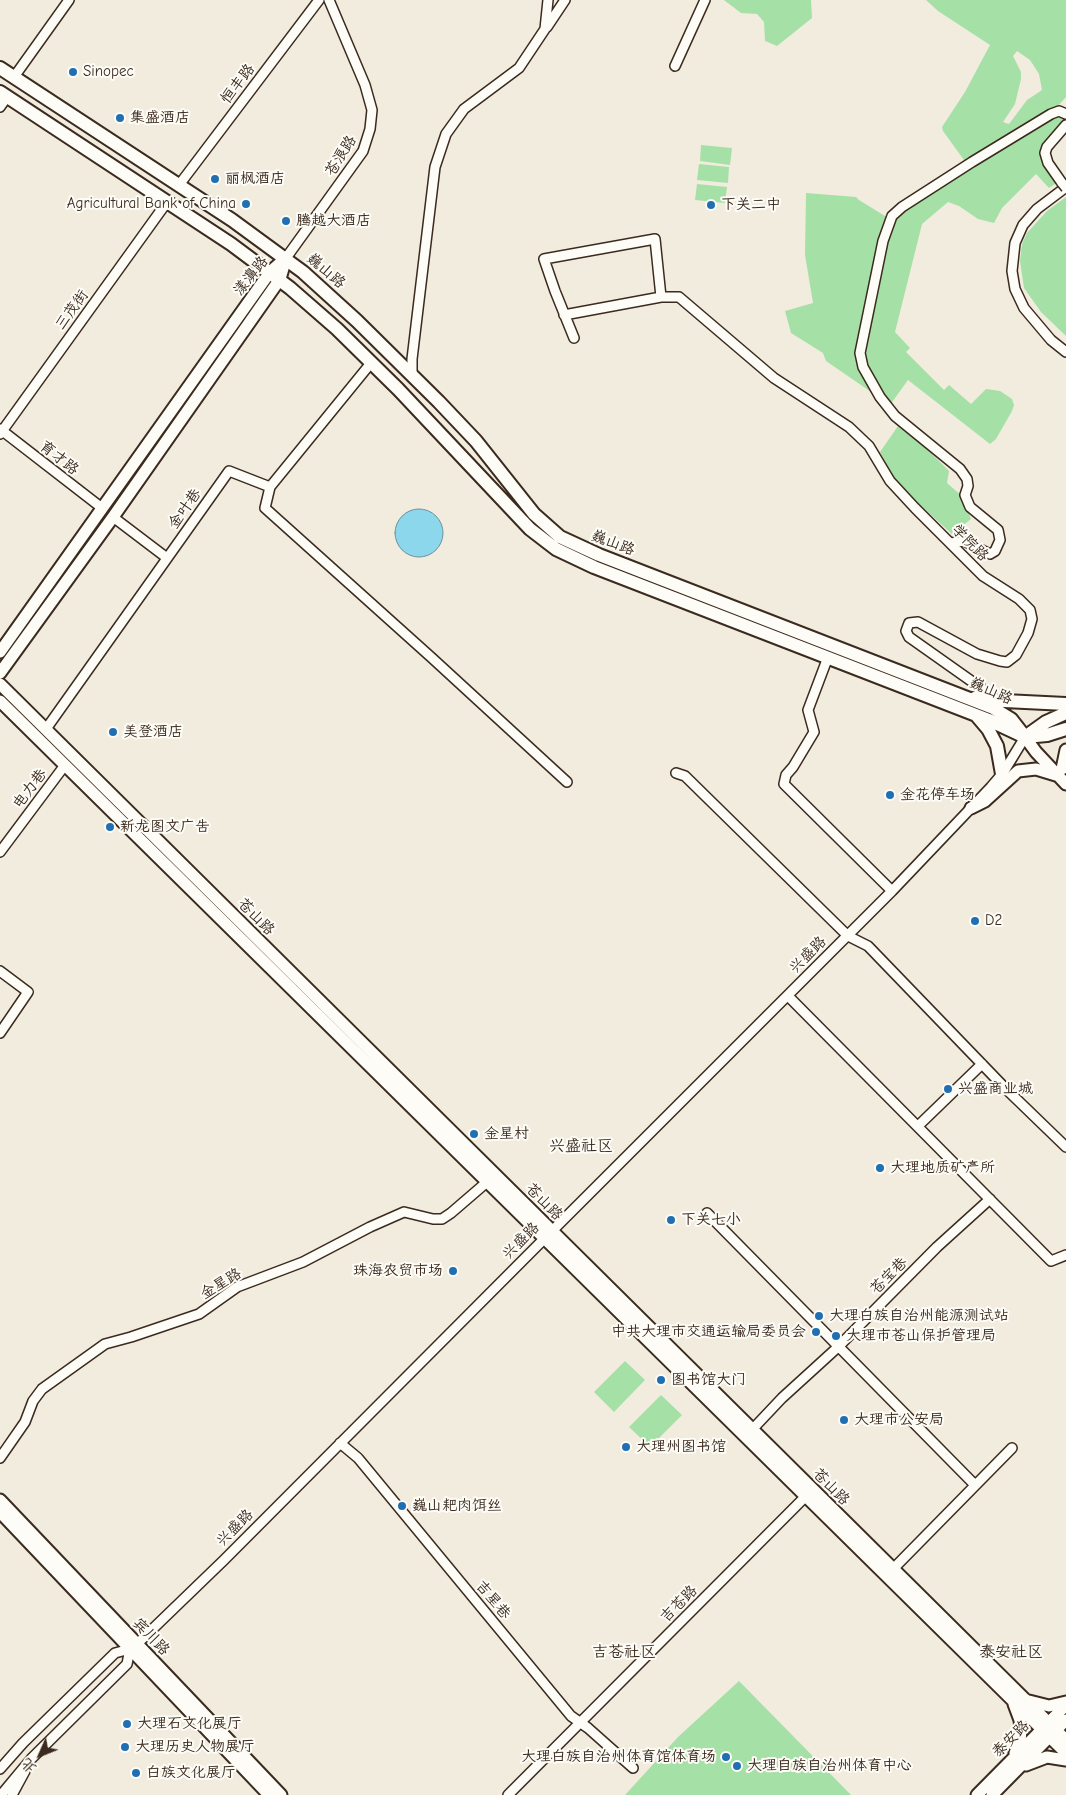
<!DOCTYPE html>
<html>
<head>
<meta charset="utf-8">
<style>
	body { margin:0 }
	#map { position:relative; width:1066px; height:1795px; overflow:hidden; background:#f2ecdf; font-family:"Comic Neue","LXGW WenKai TC",sans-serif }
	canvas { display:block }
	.north { position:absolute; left:15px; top:1730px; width:50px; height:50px; -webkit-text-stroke:4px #fdfcf7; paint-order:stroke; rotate:226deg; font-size:14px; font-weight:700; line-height:20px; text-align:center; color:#3b2a1e }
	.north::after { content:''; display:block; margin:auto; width:18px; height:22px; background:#3b2a1e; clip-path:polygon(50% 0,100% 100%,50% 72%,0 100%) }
</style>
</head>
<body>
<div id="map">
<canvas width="1066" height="1795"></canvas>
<div class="north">北</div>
</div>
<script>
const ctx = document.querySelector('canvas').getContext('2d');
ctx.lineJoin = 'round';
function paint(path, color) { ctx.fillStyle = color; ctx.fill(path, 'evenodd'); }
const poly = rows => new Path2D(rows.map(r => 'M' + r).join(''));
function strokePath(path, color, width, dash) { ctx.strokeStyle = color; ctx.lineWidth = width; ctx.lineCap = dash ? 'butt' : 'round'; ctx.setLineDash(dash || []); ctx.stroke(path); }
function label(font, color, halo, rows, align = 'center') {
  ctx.font = font + ' "Comic Neue","LXGW WenKai TC",sans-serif'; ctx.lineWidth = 4; ctx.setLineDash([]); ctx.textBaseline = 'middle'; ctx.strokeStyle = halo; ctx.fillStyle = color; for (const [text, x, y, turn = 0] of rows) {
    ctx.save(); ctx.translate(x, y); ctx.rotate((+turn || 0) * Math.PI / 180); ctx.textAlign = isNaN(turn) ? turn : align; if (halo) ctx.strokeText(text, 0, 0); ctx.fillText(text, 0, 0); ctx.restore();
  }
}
paint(poly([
	[724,0,811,0,812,18,777,46,765,41,764,22,757,14,741,13],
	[926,0,1066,0,1066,97,1057,107,1064,120,1045,141,1040,153,1058,182,1049,188,1036,174,1002,208,994,223,978,219,959,206,948,202,922,224,895,332,910,348,906,352,944,390,949,385,971,404,986,389,1000,391,1012,399,1014,405,1012,411,996,439,990,444,908,380,890,405,826,361,823,353,791,333,785,311,813,303,805,255,806,193,856,197,859,200,885,216,895,218,902,210,969,167,943,131,942,127,965,92,990,45,938,11],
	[1017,51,1030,60,1039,74,1042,90,1027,100,1009,124,1003,122,1015,104,1021,79,1021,72,1013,56],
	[701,145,732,148,730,165,700,161],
	[699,164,729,167,728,183,697,180],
	[697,184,727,187,725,203,695,200],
	[1066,197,1066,336,1041,312,1024,288,1020,261,1022,244,1027,233,1047,211],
	[898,426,928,450,949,471,947,483,962,496,971,519,952,534,898,485,880,452],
	[625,1361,645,1380,614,1412,594,1392],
	[661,1395,682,1415,650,1447,629,1427],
	[739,1681,851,1795,625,1795,678,1737]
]), '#a5e0a6');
const water = poly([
	'395 533a24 24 0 1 1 48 0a24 24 0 1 1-48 0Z'
]);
paint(water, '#8cd7ec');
strokePath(water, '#6c929a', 1);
const minor = poly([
	[547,27,565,0],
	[675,66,705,0],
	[14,77,69,0],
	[0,107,7,97],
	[1062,183,1048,163,1045,153,1047,147,1066,125],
	[179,185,319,0],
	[1066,187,1037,209,1023,225,1015,243,1012,271,1015,289,1024,308,1051,340,1066,352],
	[286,258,363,151,370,129,372,110,365,85,329,0],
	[564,315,661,297,679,297,774,378,849,427,869,446,890,481,915,508,983,576,1019,599,1030,610,1032,619,1028,633,1016,655,1007,662,1000,661,977,654,918,622,909,623,906,631,909,637,984,690,983,692,970,699],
	[574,338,555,291,544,259,655,239,661,297],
	[412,375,412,359,435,167,446,134,464,109,519,68,545,29,548,0],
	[0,429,102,508],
	[0,434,167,202],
	[270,487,265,508,432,658,567,782],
	[113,517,167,558],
	[951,543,964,541,990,554,995,551,1000,540,998,530,970,507,965,495,968,486,967,479,960,469,895,416,880,397,863,367,860,353,883,241,892,216,902,207,972,162,1051,114,1059,111,1066,114],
	[828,657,808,710,814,732,793,767,786,775,784,784,892,891],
	[46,729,229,471,270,487,371,363],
	[676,773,685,776,848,936,868,946,1005,1088,1066,1147],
	[0,852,65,765],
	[0,971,28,992,0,1033],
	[788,996,1051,1261,1066,1255],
	[918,1126,982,1064],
	[707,1213,975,1485],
	[552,1231,892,891,991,787,1003,773,1025,737],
	[748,1434,782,1398,838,1347,937,1247,990,1199],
	[340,1443,358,1458,571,1716,588,1728,633,1768],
	[0,1458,25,1422,33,1401,42,1389,105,1344,131,1337,199,1314,237,1287,303,1262,370,1227,404,1212,433,1219,442,1219,451,1213,487,1182],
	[893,1569,1012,1448],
	[0,1769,23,1743,115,1653,130,1649,137,1644,224,1560,545,1238],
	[1,1795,31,1759,127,1664,130,1649],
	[12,1795,25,1771],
	[508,1795,806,1496]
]);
const major = poly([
	[0,652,270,272,286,258],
	[0,673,113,517,280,279,286,258],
	[0,684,1066,1740],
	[0,701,1066,1753],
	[1025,737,1036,752,1066,784],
	[1062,769,1066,750],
	[971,808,985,801,1018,771,1036,769,1059,776],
	[0,1500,281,1795],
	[0,1512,269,1795],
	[1029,1701,1049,1706,1066,1702],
	[1014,1704,1020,1720,1021,1730,1020,1741,1015,1753],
	[1026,1765,1047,1757,1066,1760],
	[977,1795,1066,1705],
	[992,1795,1066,1720]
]);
const highway = poly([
	[0,68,232,220,303,272,357,321,439,402,476,441,534,514,560,537,599,555,993,708,1011,719,1025,737],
	[0,92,231,244,290,288,337,329,398,389,530,529,556,549,594,567,989,720,1023,736],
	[984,700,1066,704],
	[977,716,988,729,997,746,1002,774],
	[1025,737,1046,722,1066,713],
	[1025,737,1047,735,1066,729]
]);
strokePath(minor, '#3b2a1e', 12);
strokePath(major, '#3b2a1e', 15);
strokePath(highway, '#3b2a1e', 16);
strokePath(minor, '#fdfcf7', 9);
strokePath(major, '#fdfcf7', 11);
strokePath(highway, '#fdfcf7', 12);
const minorBridge = poly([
	[1062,183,1066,188]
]);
strokePath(minorBridge, '#3b2a1e', 12, []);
strokePath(minorBridge, '#fdfcf7', 9);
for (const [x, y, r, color] of [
	[73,72,5,"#1f6fb2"],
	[120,118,5,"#1f6fb2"],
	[215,179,5,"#1f6fb2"],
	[246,204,5,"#1f6fb2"],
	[711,205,5,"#1f6fb2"],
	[286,221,5,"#1f6fb2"],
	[113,732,5,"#1f6fb2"],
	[890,795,5,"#1f6fb2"],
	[110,827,5,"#1f6fb2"],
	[975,921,5,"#1f6fb2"],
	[948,1089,5,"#1f6fb2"],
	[474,1134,5,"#1f6fb2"],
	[880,1168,5,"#1f6fb2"],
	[671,1220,5,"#1f6fb2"],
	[453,1271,5,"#1f6fb2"],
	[819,1316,5,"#1f6fb2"],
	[816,1332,5,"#1f6fb2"],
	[836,1336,5,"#1f6fb2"],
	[661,1380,5,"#1f6fb2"],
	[844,1420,5,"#1f6fb2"],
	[626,1447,5,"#1f6fb2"],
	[402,1506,5,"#1f6fb2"],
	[127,1724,5,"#1f6fb2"],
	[125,1747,5,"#1f6fb2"],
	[726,1757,5,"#1f6fb2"],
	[737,1766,5,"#1f6fb2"],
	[136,1773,5,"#1f6fb2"]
]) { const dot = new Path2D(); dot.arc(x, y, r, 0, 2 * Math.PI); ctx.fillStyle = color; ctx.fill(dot); strokePath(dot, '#fdfcf7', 2); }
label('15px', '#3b2a1e', '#fdfcf7', [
	["Sinopec",83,72],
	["集盛酒店",130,118],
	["丽枫酒店",225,179],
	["Agricultural Bank of China",236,204,"right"],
	["下关二中",721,205],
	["腾越大酒店",296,221],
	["美登酒店",123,732],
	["金花停车场",900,795],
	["新龙图文广告",120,827],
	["D2",985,921],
	["兴盛商业城",958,1089],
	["金星村",484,1134],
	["大理地质矿产所",890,1168],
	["下关七小",681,1220],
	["珠海农贸市场",443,1271,"right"],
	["大理白族自治州能源测试站",829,1316],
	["中共大理市交通运输局委员会",806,1332,"right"],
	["大理市苍山保护管理局",846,1336],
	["图书馆大门",671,1380],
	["大理市公安局",854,1420],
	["大理州图书馆",636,1447],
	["巍山耙肉饵丝",412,1506],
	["大理石文化展厅",137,1724],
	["大理历史人物展厅",135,1747],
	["大理白族自治州体育馆体育场",716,1757,"right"],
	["大理自族自治州体育中心",747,1766],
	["白族文化展厅",146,1773]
], 'left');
label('15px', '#3b2a1e', '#fdfcf7', [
	["恒丰路",238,84,-53],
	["苍浪路",341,156,-58],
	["巍山路",326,271,41],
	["漾濞路",251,276,-51],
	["三茂街",72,310,-54],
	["育才路",59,458,38],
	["金叶巷",185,509,-55],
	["巍山路",613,543,21],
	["学院路",970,543,45],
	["巍山路",991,691,24],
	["电力巷",30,789,-53],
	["苍山路",256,917,45],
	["兴盛路",808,955,-45],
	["苍山路",544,1202,45],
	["兴盛路",521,1241,-45],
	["苍宝巷",889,1276,-45],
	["金星路",221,1284,-31],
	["苍山路",831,1487,45],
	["兴盛路",235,1528,-45],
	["吉星巷",493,1600,50],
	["吉苍路",679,1604,-45],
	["宾川路",151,1637,46],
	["泰安路",1011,1739,-45]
]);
label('16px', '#3b2a1e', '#fdfcf7', [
	["兴盛社区",581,1146],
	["吉苍社区",624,1652],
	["泰安社区",1011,1652]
]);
</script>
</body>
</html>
